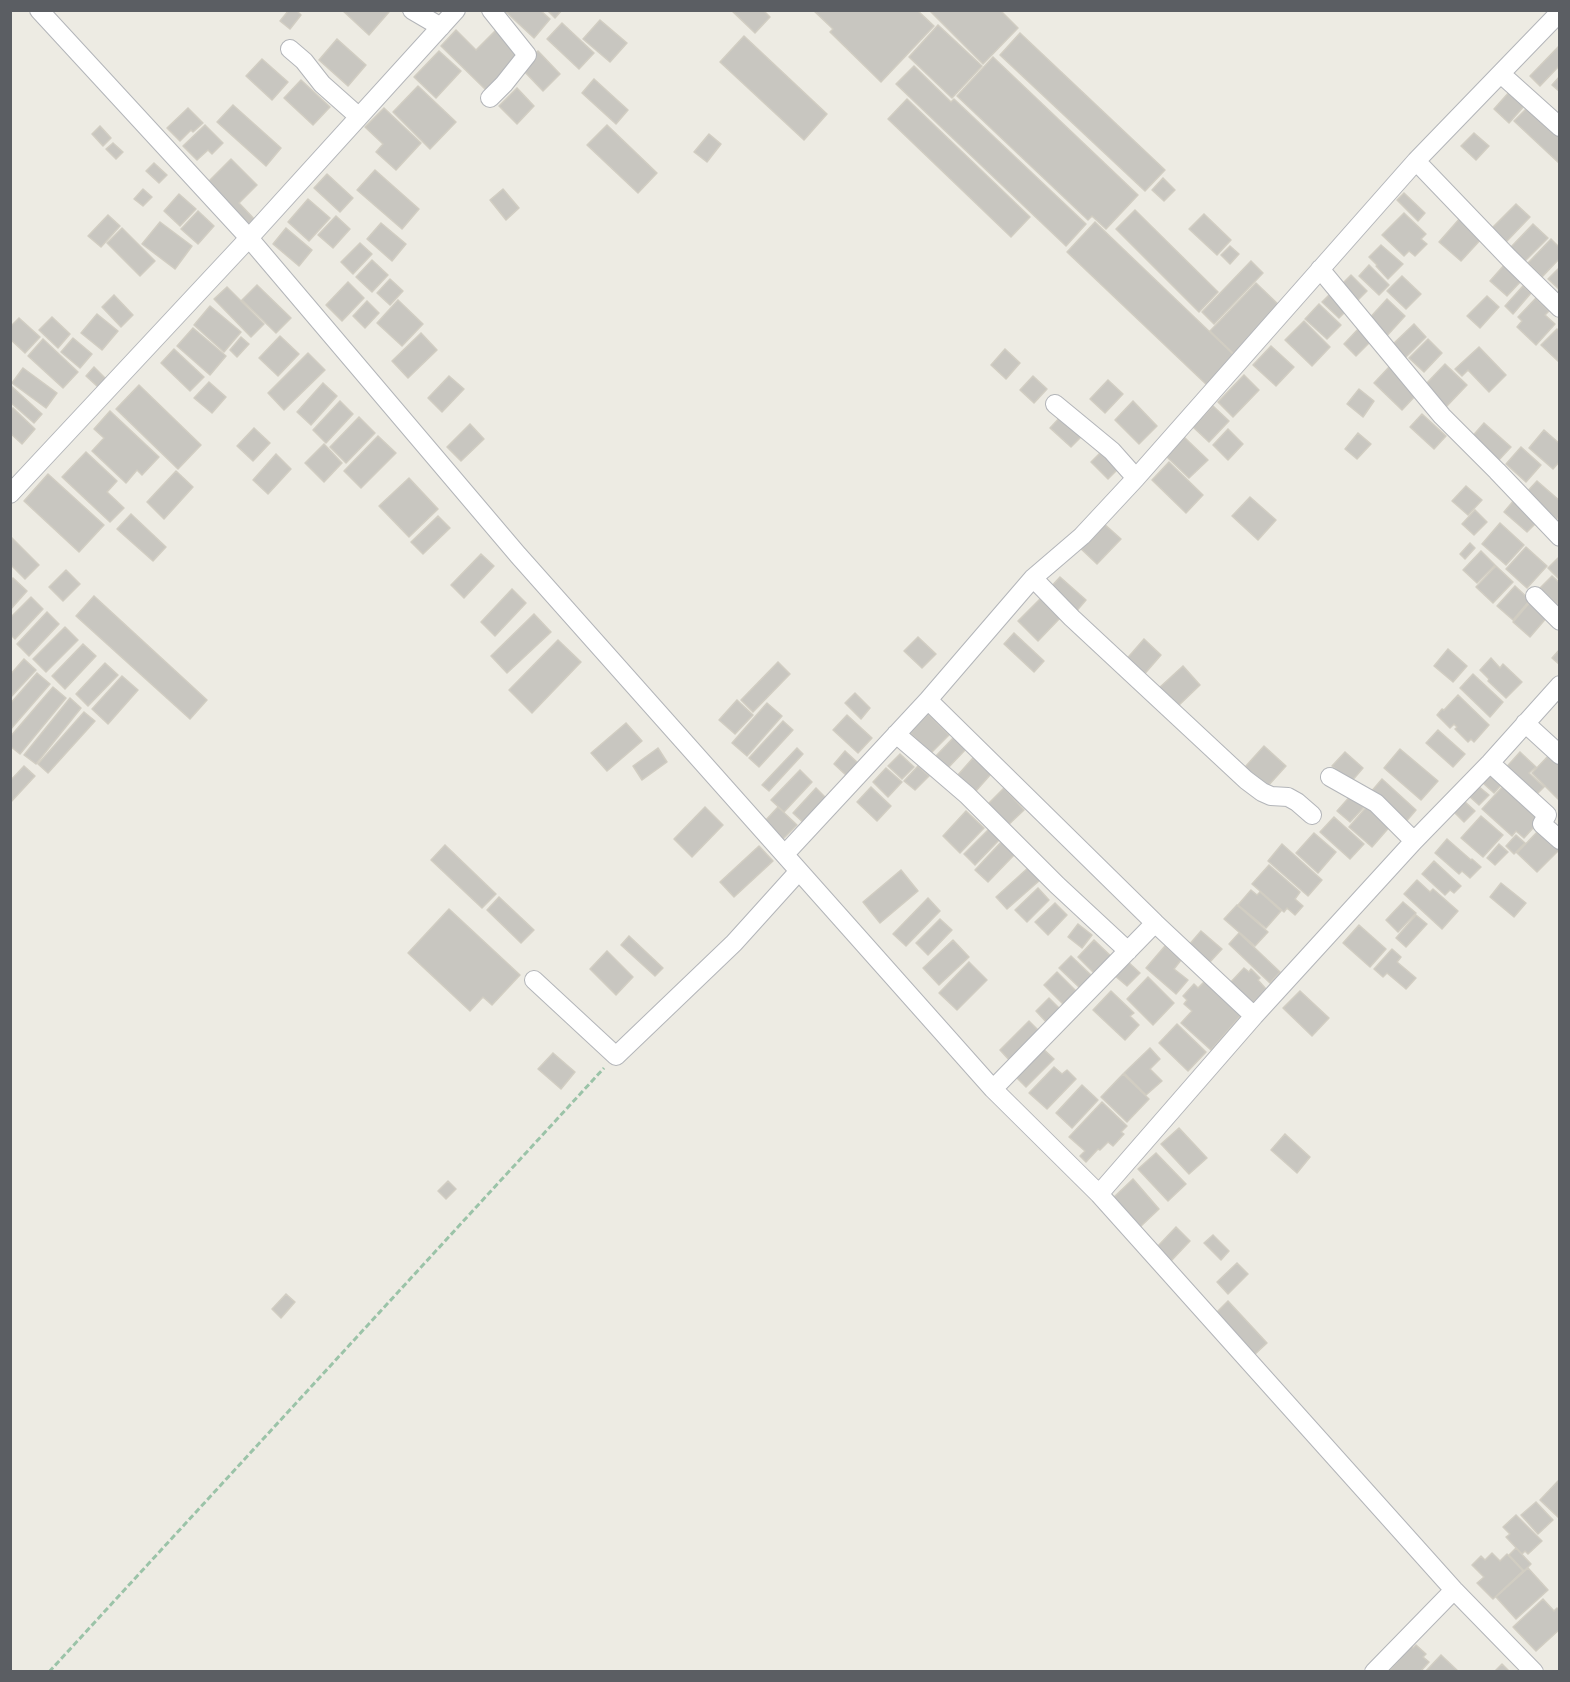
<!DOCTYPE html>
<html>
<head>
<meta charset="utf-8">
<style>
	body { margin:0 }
	#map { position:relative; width:1570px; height:1682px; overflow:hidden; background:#edebe3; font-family:"IBM Plex Sans",sans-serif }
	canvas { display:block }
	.frame { position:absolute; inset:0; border:12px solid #5b5e63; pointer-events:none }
</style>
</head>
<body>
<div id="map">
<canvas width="1570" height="1682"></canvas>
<div class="frame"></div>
</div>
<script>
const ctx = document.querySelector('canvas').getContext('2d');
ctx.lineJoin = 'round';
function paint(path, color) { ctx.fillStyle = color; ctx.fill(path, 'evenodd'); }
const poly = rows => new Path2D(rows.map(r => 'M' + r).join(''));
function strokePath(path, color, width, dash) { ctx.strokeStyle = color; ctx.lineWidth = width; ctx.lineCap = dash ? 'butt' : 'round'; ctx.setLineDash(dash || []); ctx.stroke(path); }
const building = poly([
	[289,10,296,10,301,15,290,29,280,21,289,10],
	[342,10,388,10,389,12,369,35,342,10],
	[504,10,540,10,550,19,534,38,504,10],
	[547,10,562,10,555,18,547,10],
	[731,10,763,10,770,17,755,33,731,10],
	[813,10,917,10,934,26,881,82,830,32,833,29,813,10],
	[929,10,1000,10,1018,28,983,64,929,10],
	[600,20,627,43,610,62,583,39,600,20],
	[562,23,594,53,579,69,547,39,562,23],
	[938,25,982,66,952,98,909,57,938,25],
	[456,30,476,50,496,30,522,55,487,91,441,46,456,30],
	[1020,33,1165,170,1145,191,1000,55,1020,33],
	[744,36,827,114,804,140,720,62,744,36],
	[337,39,366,65,348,86,319,60,337,39],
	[1560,45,1560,65,1540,86,1530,76,1560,45],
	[439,51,461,71,436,98,414,77,439,51],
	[538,51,560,74,543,91,521,68,538,51],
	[993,57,1138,195,1106,229,1092,216,1088,220,957,96,993,57],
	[262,59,288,82,272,100,246,76,262,59],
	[914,66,951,102,954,99,1086,224,1066,246,896,84,914,66],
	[1560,76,1560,92,1552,85,1560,76],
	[594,79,628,110,616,124,582,93,594,79],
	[301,80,330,107,313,125,284,98,301,80],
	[418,86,456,122,430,149,393,112,418,86],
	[517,88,534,106,517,124,499,106,517,88],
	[1511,90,1526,104,1509,123,1494,109,1511,90],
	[907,99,1030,217,1011,237,888,119,907,99],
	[233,105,281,148,266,166,217,122,233,105],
	[1529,106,1560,136,1560,164,1514,121,1529,106],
	[188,108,203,123,193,132,191,130,180,141,167,128,188,108],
	[384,108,421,143,396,170,376,152,383,144,365,127,384,108],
	[205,125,223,143,212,154,208,150,197,160,183,146,205,125],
	[607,125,657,173,638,193,587,145,607,125],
	[100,126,111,138,103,146,92,134,100,126],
	[1474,133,1489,146,1476,160,1461,146,1474,133],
	[709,134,721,144,707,162,694,152,709,134],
	[113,143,123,152,116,159,106,149,113,143],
	[231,159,257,185,239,203,258,223,245,235,200,190,231,159],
	[154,163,167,175,159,183,146,171,154,163],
	[375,170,419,209,402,229,357,190,375,170],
	[327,174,353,198,340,212,314,188,327,174],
	[1163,178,1175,190,1164,201,1152,190,1163,178],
	[143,189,152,197,143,206,134,199,143,189],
	[503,189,519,208,506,220,490,200,503,189],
	[1404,193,1425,213,1418,221,1397,200,1404,193],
	[179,194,196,209,180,226,164,211,179,194],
	[308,199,330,218,309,241,288,222,308,199],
	[1516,204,1530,217,1506,242,1492,228,1516,204],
	[1135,210,1218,292,1199,312,1116,229,1135,210],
	[198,211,214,226,198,244,181,229,198,211],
	[1404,213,1426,234,1421,239,1427,244,1415,256,1409,251,1404,256,1382,235,1404,213],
	[1204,214,1231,240,1217,255,1189,229,1204,214],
	[108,215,120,226,101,247,88,236,108,215],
	[336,216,350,229,333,248,318,235,336,216],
	[1461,217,1483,237,1461,261,1439,242,1461,217],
	[160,222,192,246,175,269,142,244,160,222],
	[1095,222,1236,357,1208,386,1067,252,1095,222],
	[381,223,406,244,392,261,367,239,381,223],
	[1533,224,1548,238,1524,262,1510,248,1533,224],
	[122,228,155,261,140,276,107,243,122,228],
	[286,228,312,250,299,266,273,244,286,228],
	[1551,239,1560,248,1560,258,1542,277,1528,263,1551,239],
	[360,243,372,254,353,274,341,262,360,243],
	[1381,245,1403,264,1388,279,1376,266,1377,265,1369,257,1381,245],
	[1230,246,1239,254,1230,264,1221,255,1230,246],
	[372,260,388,275,372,292,356,277,372,260],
	[1251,261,1263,273,1214,324,1202,312,1251,261],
	[1506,263,1523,279,1507,296,1490,281,1506,263],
	[1369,265,1389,285,1379,295,1359,276,1369,265],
	[1560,267,1560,290,1548,279,1560,267],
	[1351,275,1367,291,1357,301,1341,285,1351,275],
	[1402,276,1421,294,1406,309,1387,291,1402,276],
	[390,279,403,291,390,305,377,293,390,279],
	[348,282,364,298,342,321,326,305,348,282],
	[1256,283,1282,308,1236,356,1210,331,1256,283],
	[257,285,291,318,276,333,242,300,257,285],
	[1523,286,1531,293,1513,314,1505,306,1523,286],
	[227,287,264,324,251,337,214,299,227,287],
	[1332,292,1349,308,1339,318,1322,302,1332,292],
	[114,295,133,315,121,327,102,307,114,295],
	[1487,296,1499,307,1480,328,1467,316,1487,296],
	[1536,298,1549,311,1545,315,1555,324,1536,345,1517,327,1522,321,1518,317,1536,298],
	[1387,299,1405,316,1384,339,1366,322,1387,299],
	[398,300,423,324,402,346,377,323,398,300],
	[367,301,379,313,365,328,353,316,367,301],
	[1319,304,1341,325,1327,339,1305,319,1319,304],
	[210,306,241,332,224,352,194,325,210,306],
	[97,314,118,331,102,350,81,333,97,314],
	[52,317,70,334,58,348,39,330,52,317],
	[19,318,40,337,25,353,10,339,10,327,19,318],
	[1304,321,1330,347,1312,366,1285,340,1304,321],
	[1414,324,1426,337,1405,358,1392,345,1414,324],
	[1360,327,1373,339,1356,356,1344,344,1360,327],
	[193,328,226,356,210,375,177,346,193,328],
	[1557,329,1560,331,1559,362,1541,345,1557,329],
	[421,333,437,350,408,378,392,361,421,333],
	[280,336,299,354,278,376,259,358,280,336],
	[241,337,249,344,237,357,230,350,241,337],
	[73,338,92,354,80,368,61,352,73,338],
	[43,339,78,372,63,388,28,356,43,339],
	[1428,339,1442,353,1424,372,1409,358,1428,339],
	[1271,346,1294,367,1276,386,1253,365,1271,346],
	[1479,347,1506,375,1489,392,1468,370,1462,376,1455,369,1479,347],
	[174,349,204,377,190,391,161,363,174,349],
	[1005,349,1020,363,1006,379,991,365,1005,349],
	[308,353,325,370,284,410,268,393,308,353],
	[1445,364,1467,385,1446,407,1424,386,1445,364],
	[1390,366,1418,393,1402,410,1374,383,1390,366],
	[94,367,106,379,98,387,86,376,94,367],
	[23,368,57,393,46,408,12,383,23,368],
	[1244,375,1259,390,1233,417,1218,402,1244,375],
	[449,376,464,389,442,412,428,398,449,376],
	[1033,376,1047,389,1034,403,1020,390,1033,376],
	[1108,380,1123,394,1105,413,1090,399,1108,380],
	[209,382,226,397,212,413,194,398,209,382],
	[323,383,337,396,311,425,297,412,323,383],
	[10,385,42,414,34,423,10,402,10,385],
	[139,385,201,445,178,469,116,409,139,385],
	[1359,389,1374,401,1363,417,1347,404,1359,389],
	[340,401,353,414,326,443,313,430,340,401],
	[1133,401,1157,426,1139,444,1115,420,1133,401],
	[1213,406,1229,421,1209,442,1193,427,1213,406],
	[13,408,35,429,22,444,10,433,10,410,13,408],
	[110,411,159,457,142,475,137,470,126,483,92,451,104,438,94,429,110,411],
	[1064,413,1085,433,1071,447,1050,428,1064,413],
	[1422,414,1446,436,1434,449,1410,427,1422,414],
	[359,417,375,433,346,463,330,447,359,417],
	[1484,423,1511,447,1497,462,1470,439,1484,423],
	[470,424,484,439,461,461,447,447,470,424],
	[254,428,270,443,253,461,237,446,254,428],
	[1228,429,1243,444,1228,460,1213,445,1228,429],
	[1544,430,1560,444,1560,461,1553,469,1529,448,1544,430],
	[1358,433,1371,444,1357,459,1345,449,1358,433],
	[378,436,396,453,361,488,344,471,378,436],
	[1184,437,1208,460,1189,478,1166,456,1184,437],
	[324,444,342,463,324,482,305,463,324,444],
	[1521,447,1541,465,1526,482,1506,464,1521,447],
	[1104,449,1121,466,1108,479,1091,462,1104,449],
	[86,452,117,481,107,492,124,508,110,522,62,477,86,452],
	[276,454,291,469,268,494,253,480,276,454],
	[1169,462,1203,495,1186,513,1152,480,1169,462],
	[176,471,193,487,164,519,147,502,176,471],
	[48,474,104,525,79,552,24,501,48,474],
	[409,478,438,509,409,537,379,506,409,478],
	[1537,481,1560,501,1560,516,1554,522,1524,495,1537,481],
	[1466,486,1482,500,1468,515,1452,501,1466,486],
	[1250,497,1276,520,1258,540,1232,516,1250,497],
	[1515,499,1539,520,1527,532,1504,512,1515,499],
	[1475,510,1487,522,1474,535,1462,524,1475,510],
	[131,514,166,547,153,561,117,529,131,514],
	[438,516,450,528,423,554,411,542,438,516],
	[1102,522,1121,539,1097,564,1078,546,1102,522],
	[1500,523,1524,545,1506,565,1482,544,1500,523],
	[10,536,39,565,25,579,10,564,10,536],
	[1470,543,1475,548,1465,559,1460,554,1470,543],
	[1526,547,1547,566,1527,588,1506,569,1526,547],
	[1481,551,1495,565,1477,583,1463,570,1481,551],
	[481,554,494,566,464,598,451,585,481,554],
	[1558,558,1560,560,1559,579,1548,568,1558,558],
	[1496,566,1513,582,1493,603,1476,587,1496,566],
	[66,570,80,584,63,601,49,587,66,570],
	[1552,576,1560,583,1560,607,1540,588,1552,576],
	[1060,577,1086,600,1074,614,1048,590,1060,577],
	[13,578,27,591,10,610,10,581,13,578],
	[1515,586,1530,600,1513,620,1497,606,1515,586],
	[512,589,526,603,495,636,481,622,512,589],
	[94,596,207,700,190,719,76,616,94,596],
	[31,597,43,609,15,639,10,634,10,618,31,597],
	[1042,597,1062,616,1038,641,1018,621,1042,597],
	[1531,601,1548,616,1530,637,1513,622,1531,601],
	[47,612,59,624,29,656,17,644,47,612],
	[534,614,551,632,507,673,491,656,534,614],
	[65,627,78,640,46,672,33,659,65,627],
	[1014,633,1044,661,1034,672,1004,644,1014,633],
	[918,637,936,654,922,668,904,651,918,637],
	[1144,639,1161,655,1141,678,1124,662,1144,639],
	[558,640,581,662,532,713,509,690,558,640],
	[83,644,96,656,65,689,52,676,83,644],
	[1448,649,1467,666,1453,682,1434,666,1448,649],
	[1560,649,1560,665,1552,658,1560,649],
	[1491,658,1500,668,1503,664,1522,682,1506,698,1488,681,1489,679,1480,670,1491,658],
	[24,659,36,670,10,698,10,675,24,659],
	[778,662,790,674,753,712,741,700,778,662],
	[105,663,118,675,88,706,76,694,105,663],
	[1183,666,1200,685,1177,707,1159,688,1183,666],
	[37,673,50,684,10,730,10,704,37,673],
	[1473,674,1503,702,1490,717,1460,688,1473,674],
	[122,676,138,690,108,724,92,709,122,676],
	[53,687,66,698,20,754,10,746,10,737,53,687],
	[855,693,870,708,861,719,845,703,855,693],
	[1458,695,1489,725,1474,742,1471,739,1468,742,1455,729,1457,727,1454,724,1450,728,1437,715,1442,709,1444,710,1458,695],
	[70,698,81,708,36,764,24,755,70,698],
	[737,700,753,715,735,734,719,720,737,700],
	[767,703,782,716,747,756,732,743,767,703],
	[84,712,95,721,48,773,38,764,84,712],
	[928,714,949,735,931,753,910,733,928,714],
	[847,715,872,738,858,753,833,730,847,715],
	[783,721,793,730,759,767,749,758,783,721],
	[626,723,642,741,607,771,591,753,626,723],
	[1438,730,1465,754,1453,767,1426,743,1438,730],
	[955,736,967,748,946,770,934,758,955,736],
	[1264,746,1286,766,1267,787,1245,767,1264,746],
	[658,748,667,762,642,780,633,766,658,748],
	[797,748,803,754,769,791,762,785,797,748],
	[1400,749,1438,781,1421,800,1384,768,1400,749],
	[845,751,858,763,847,776,834,764,845,751],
	[1345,752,1363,768,1351,782,1332,766,1345,752],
	[1520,752,1536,767,1529,773,1544,787,1531,800,1502,772,1520,752],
	[1551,753,1560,761,1559,800,1532,773,1551,753],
	[900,754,914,767,902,779,888,766,900,754],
	[973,758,991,774,975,792,957,776,973,758],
	[24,766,35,776,10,803,10,781,24,766],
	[918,766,929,776,915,790,904,781,918,766],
	[886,768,902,782,888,797,873,782,886,768],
	[800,770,812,782,784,812,771,800,800,770],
	[1492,774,1503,783,1494,793,1483,783,1492,774],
	[1382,779,1416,810,1404,824,1370,793,1382,779],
	[1506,783,1543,817,1524,838,1516,831,1512,836,1482,809,1506,783],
	[1478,786,1489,795,1479,805,1469,796,1478,786],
	[871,787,891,806,877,821,857,802,871,787],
	[816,788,829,801,806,825,793,813,816,788],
	[1004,788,1024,810,1005,828,985,807,1004,788],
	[1353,793,1366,805,1350,822,1337,811,1353,793],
	[1463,800,1475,811,1464,822,1453,811,1463,800],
	[1369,804,1392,824,1372,847,1349,827,1369,804],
	[705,807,723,825,692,857,674,839,705,807],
	[778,807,797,825,782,840,764,822,778,807],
	[966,811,984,828,960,853,943,836,966,811],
	[1481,816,1503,835,1483,857,1461,838,1481,816],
	[1334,817,1364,844,1350,859,1320,832,1334,817],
	[989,829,1000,839,975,865,964,854,989,829],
	[1539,830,1560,849,1537,872,1517,853,1539,830],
	[1314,833,1336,852,1318,873,1296,853,1314,833],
	[1516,835,1525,843,1514,854,1506,846,1516,835],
	[1447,839,1471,860,1472,859,1481,867,1470,878,1462,871,1459,874,1435,853,1447,839],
	[1003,840,1016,853,988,882,975,870,1003,840],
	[1282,844,1322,880,1308,896,1268,861,1282,844],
	[1499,844,1508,852,1495,865,1487,858,1499,844],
	[445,845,496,894,482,908,431,860,445,845],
	[759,846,773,861,734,897,720,882,759,846],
	[1434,861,1461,886,1454,893,1450,890,1445,895,1422,874,1434,861],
	[1269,865,1300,892,1295,899,1303,906,1295,915,1287,908,1284,912,1252,884,1269,865],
	[1029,867,1040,880,1007,909,996,897,1029,867],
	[901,870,918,891,880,923,863,902,901,870],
	[1417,880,1430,892,1433,889,1458,911,1442,929,1404,894,1417,880],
	[1501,883,1526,903,1514,917,1490,897,1501,883],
	[1038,888,1049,900,1027,922,1015,910,1038,888],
	[1251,890,1257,895,1260,892,1281,911,1266,928,1238,905,1251,890],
	[499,897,534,930,521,943,487,910,499,897],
	[928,898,940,911,906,946,893,934,928,898],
	[1403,902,1416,913,1398,932,1386,920,1403,902],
	[1055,903,1067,915,1048,935,1035,922,1055,903],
	[1237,905,1268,932,1255,946,1224,919,1237,905],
	[449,909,520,975,492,1005,483,997,470,1011,408,953,449,909],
	[1416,915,1427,924,1406,947,1396,938,1416,915],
	[940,919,952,930,928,955,916,943,940,919],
	[1078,924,1092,935,1082,948,1068,937,1078,924],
	[1359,925,1386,949,1370,967,1343,943,1359,925],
	[1201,931,1222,949,1209,963,1188,946,1201,931],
	[1239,933,1280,972,1270,983,1229,944,1239,933],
	[629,936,663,968,655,976,621,945,629,936],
	[953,940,969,957,939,985,923,968,953,940],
	[1094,940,1115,960,1098,977,1078,957,1094,940],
	[1165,946,1181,960,1174,969,1188,980,1176,994,1146,968,1165,946],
	[1392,949,1401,957,1397,962,1416,978,1406,989,1387,973,1383,977,1374,969,1392,949],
	[607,951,633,977,616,995,590,969,607,951],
	[1071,956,1093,977,1081,989,1059,968,1071,956],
	[1127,961,1140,973,1127,986,1114,975,1127,961],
	[969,962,987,980,957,1010,939,993,969,962],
	[1244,968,1249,972,1251,969,1260,978,1258,980,1266,989,1250,1006,1228,985,1244,968],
	[1057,972,1080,995,1067,1008,1044,985,1057,972],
	[1148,977,1174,1003,1153,1025,1127,999,1148,977],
	[1206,980,1243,1013,1211,1050,1181,1023,1192,1011,1184,1004,1187,1000,1183,996,1194,984,1198,988,1206,980],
	[1111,991,1134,1013,1130,1016,1139,1025,1125,1040,1093,1010,1111,991],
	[1300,991,1329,1018,1312,1036,1283,1008,1300,991],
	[1049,998,1063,1012,1049,1025,1036,1011,1049,998],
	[1029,1021,1040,1032,1011,1062,1000,1050,1029,1021],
	[1177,1024,1206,1052,1188,1071,1159,1043,1177,1024],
	[1040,1046,1054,1059,1026,1087,1013,1074,1040,1046],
	[1150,1048,1160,1059,1150,1069,1162,1081,1146,1095,1124,1073,1150,1048],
	[553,1053,575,1072,561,1089,538,1069,553,1053],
	[1054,1067,1062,1074,1067,1070,1076,1079,1047,1109,1029,1093,1054,1067],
	[1123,1074,1149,1099,1127,1122,1101,1097,1123,1074],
	[1082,1085,1098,1100,1072,1128,1056,1113,1082,1085],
	[1102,1102,1127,1126,1121,1132,1124,1134,1113,1146,1108,1142,1100,1150,1098,1149,1086,1162,1080,1156,1085,1151,1069,1137,1102,1102],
	[1179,1128,1207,1158,1189,1174,1161,1144,1179,1128],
	[1285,1134,1310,1157,1297,1173,1271,1150,1285,1134],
	[1156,1153,1186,1184,1168,1201,1138,1169,1156,1153],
	[1133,1179,1159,1209,1140,1227,1113,1198,1133,1179],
	[448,1181,456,1189,446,1199,438,1191,448,1181],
	[1176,1227,1190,1241,1171,1261,1157,1247,1176,1227],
	[1213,1235,1229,1251,1221,1260,1204,1243,1213,1235],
	[1237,1263,1248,1274,1228,1294,1217,1282,1237,1263],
	[286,1294,295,1302,281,1318,272,1309,286,1294],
	[1228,1301,1267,1343,1253,1356,1215,1314,1228,1301],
	[1558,1481,1560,1483,1560,1519,1540,1500,1558,1481],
	[1536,1502,1553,1520,1538,1534,1521,1515,1536,1502],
	[1516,1515,1542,1541,1528,1554,1525,1551,1522,1554,1506,1537,1510,1534,1503,1527,1516,1515],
	[1516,1548,1531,1564,1524,1571,1509,1555,1516,1548],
	[1492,1553,1500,1561,1507,1554,1523,1571,1493,1599,1477,1583,1484,1577,1472,1565,1481,1556,1485,1560,1492,1553],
	[1528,1568,1548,1590,1516,1619,1496,1597,1528,1568],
	[1543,1599,1554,1611,1557,1608,1560,1610,1560,1629,1536,1651,1513,1627,1543,1599],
	[1416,1645,1426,1654,1423,1657,1429,1662,1420,1672,1388,1672,1399,1660,1395,1656,1411,1646,1413,1648,1416,1645],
	[1441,1655,1459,1672,1425,1672,1441,1655],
	[1502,1664,1510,1672,1494,1672,1502,1664]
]);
paint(building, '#c8c6c0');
strokePath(building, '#d1cdc2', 1.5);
const minor = poly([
	[39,10,249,238,518,555,993,1089,1099,1194,1454,1590,1534,1672],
	[412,10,441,27],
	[290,49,304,61,322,84,358,116],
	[1501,74,1560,127],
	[490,98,504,84,527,55,491,10],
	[1416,161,1509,258,1560,308],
	[1320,269,1442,416,1497,471,1560,537],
	[1055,404,1112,451,1136,478],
	[10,494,249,238,456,10],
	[1033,578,1072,618,1246,780,1262,792,1271,796,1288,797,1297,802,1312,815],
	[1535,596,1560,621],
	[928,700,1155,923,1254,1016],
	[1525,723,1560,755],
	[896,734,967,795,1057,885,1128,951],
	[1490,763,1547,815,1542,824,1560,840],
	[1330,777,1376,803,1414,841],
	[785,854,928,700,1033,578,1082,536,1136,478,1416,161,1560,12],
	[534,980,616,1056,734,943,799,871],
	[993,1089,1155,923],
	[1099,1194,1254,1016,1414,841,1490,763,1560,685],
	[1374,1672,1454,1590]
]);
strokePath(minor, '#b3b5b9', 20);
strokePath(poly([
	[49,1672,604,1068]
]), '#9bc3a8', 3, [6, 3]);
strokePath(minor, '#fff', 18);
</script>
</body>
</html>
